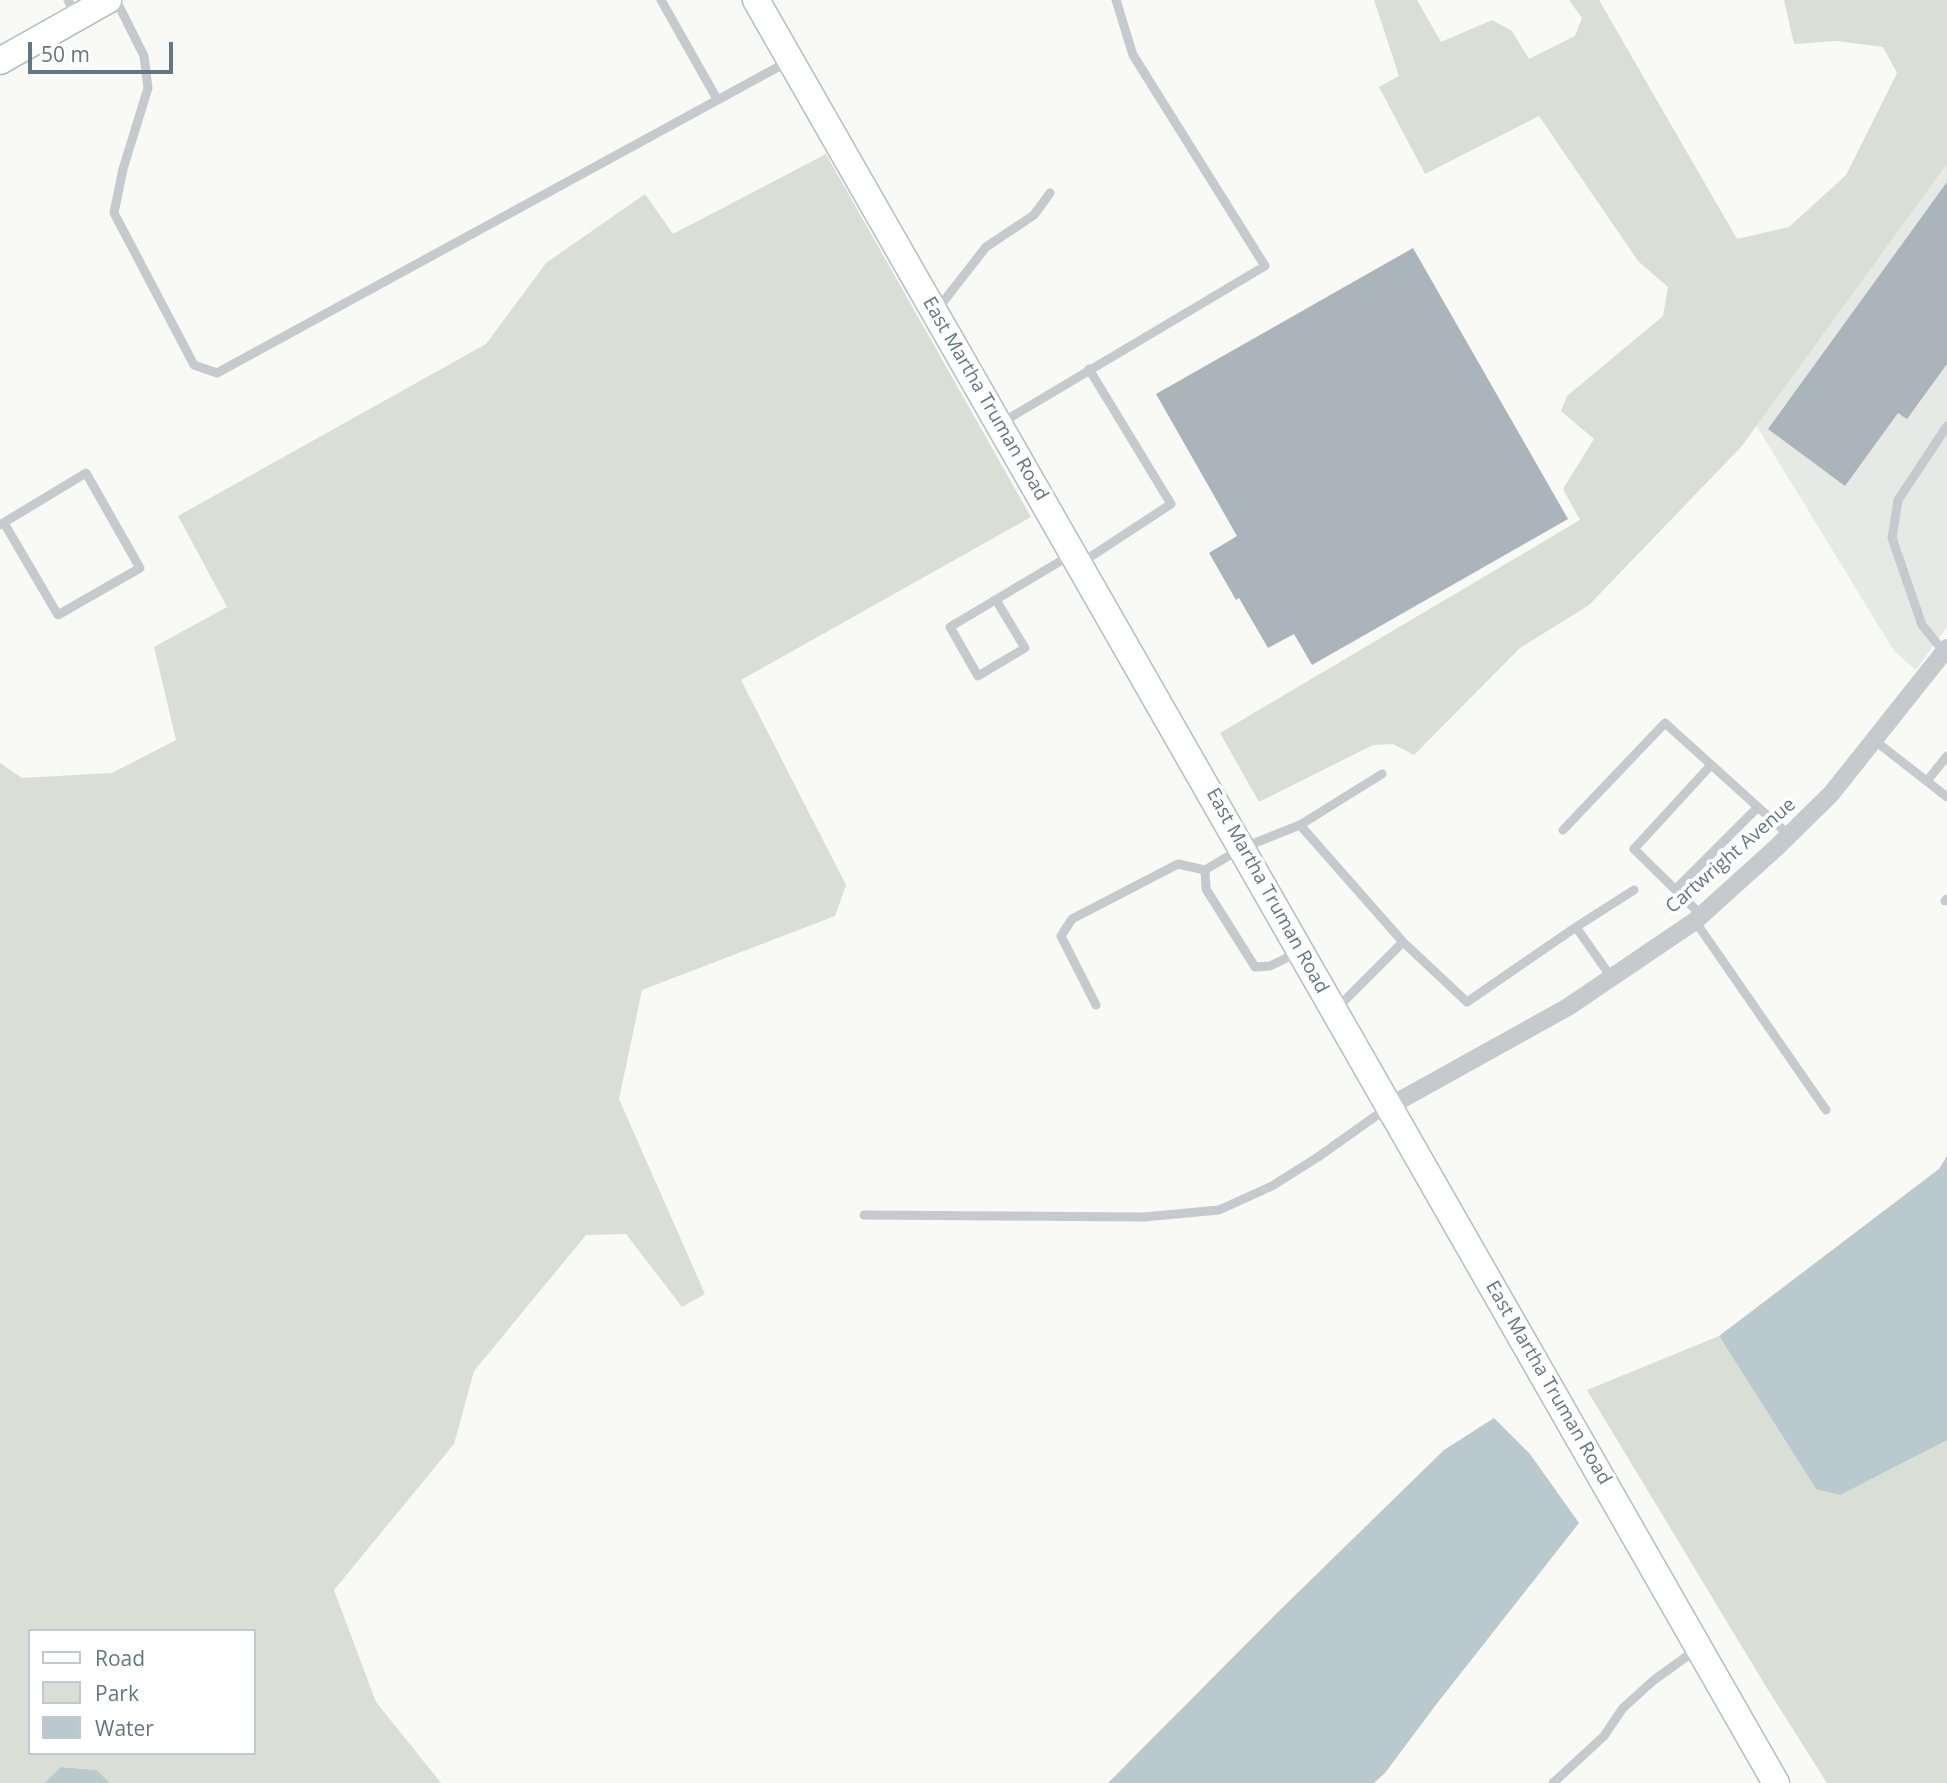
<!DOCTYPE html>
<html>
<head>
<meta charset="utf-8">
<style>
	body { margin:0 }
	#map { position:relative; width:1947px; height:1783px; overflow:hidden; background:#f9f9f6; font-family:"Open Sans",sans-serif }
	canvas { display:block }
	.legend { position:absolute; left:28px; top:1629px; width:228px; height:126px; box-sizing:border-box; background:#fff; border:2px solid #c0c9ce; margin:0; padding:9px 12px; list-style:none; font-size:21px; color:#617784 }
	.legend li { display:flex; align-items:center; gap:14px; height:35px }
	.legend b { width:35px; border:2px solid #c0c9ce }
	.scale { position:absolute; left:28px; top:42px; width:145px; height:32px; box-sizing:border-box; border:4px solid #617784; border-top:0; padding-left:9px; font-size:21px; line-height:24px; white-space:nowrap; color:#617784; -webkit-text-stroke:5px #fff; paint-order:stroke }
</style>
</head>
<body>
<div id="map">
<canvas width="1947" height="1783"></canvas>
<ul class="legend">
<li><b style="height:9px;background:#fff"></b>Road</li>
<li><b style="height:19px;background:#d9dfd4"></b>Park</li>
<li><b style="height:19px;background:#bac9cd"></b>Water</li>
</ul>
<div class="scale">50 m</div>
</div>
<script>
const ctx = document.querySelector('canvas').getContext('2d');
ctx.lineJoin = 'round';
function paint(path, color) { ctx.fillStyle = color; ctx.fill(path, 'evenodd'); }
const poly = rows => new Path2D(rows.map(r => 'M' + r).join(''));
function strokePath(path, color, width, dash) { ctx.strokeStyle = color; ctx.lineWidth = width; ctx.lineCap = dash ? 'butt' : 'round'; ctx.setLineDash(dash || []); ctx.stroke(path); }
function label(font, color, halo, rows, align = 'center') {
  ctx.font = font + ' "Open Sans",sans-serif'; ctx.lineWidth = 7; ctx.setLineDash([]); ctx.textBaseline = 'middle'; ctx.strokeStyle = halo; ctx.fillStyle = color; for (const [text, x, y, turn = 0] of rows) {
    ctx.save(); ctx.translate(x, y); ctx.rotate((+turn || 0) * Math.PI / 180); ctx.textAlign = isNaN(turn) ? turn : align; if (halo) ctx.strokeText(text, 0, 0); ctx.fillText(text, 0, 0); ctx.restore();
  }
}
paint(poly([
	[1947,164,1947,627,1916,670,1894,651,1756,425]
]), '#e7e9e7');
paint(poly([
	[1374,0,1417,0,1441,42,1492,20,1512,31,1529,59,1575,36,1582,18,1569,0,1599,0,1737,239,1789,227,1846,175,1897,73,1883,47,1837,41,1794,44,1784,0,1947,0,1947,164,1741,447,1589,605,1520,648,1414,755,1393,744,1373,745,1259,802,1220,733,1580,520,1563,489,1594,439,1561,411,1567,396,1663,316,1668,287,1638,261,1539,116,1425,174,1379,87,1399,76],
	[826,154,1031,517,741,680,846,885,835,916,642,990,619,1099,705,1294,682,1307,626,1234,586,1235,474,1371,454,1444,334,1590,376,1702,441,1783,110,1783,97,1770,62,1767,44,1783,0,1783,0,763,22,778,112,773,176,740,154,647,227,607,178,516,486,344,546,263,645,194,673,234],
	[30,1631,254,1631,254,1753,30,1753],
	[1719,1336,1816,1489,1947,1440,1947,1783,1827,1783,1765,1685,1587,1390]
]), '#d9dfd4');
paint(poly([
	[1947,1156,1947,1440,1840,1495,1816,1489,1719,1336,1939,1169],
	[1494,1418,1530,1454,1579,1523,1435,1706,1385,1773,1374,1783,1108,1783,1279,1611,1444,1450],
	[61,1767,97,1770,110,1783,44,1783]
]), '#bac9cd');
paint(poly([
	[1947,182,1947,364,1907,419,1898,413,1845,486,1768,429],
	[1413,248,1568,519,1312,665,1294,634,1268,648,1239,598,1236,600,1209,553,1237,536,1156,394]
]), '#aab5bb');
const secondary = poly([
	[756,0,1776,1783],
	[0,61,108,0]
]);
strokePath(secondary, '#b6bdc2', 29);
strokePath(poly([
	[68,0,76,16],
	[116,0,144,56,148,88,123,169,114,213,194,365,217,373,789,61],
	[661,0,717,99],
	[936,311,986,247,1034,215,1050,193],
	[1001,423,1265,266,1133,55,1116,0],
	[0,525,86,473,140,568,58,615,4,523],
	[1081,563,1171,504,1089,369],
	[996,600,1025,648,978,676,950,627,1069,556],
	[1944,652,1922,625,1892,538,1898,500,1947,426],
	[1874,740,1947,797],
	[1927,781,1947,756],
	[1300,825,1382,774],
	[1563,830,1665,723,1790,836],
	[1676,889,1758,807],
	[1945,901,1947,899],
	[1701,915,1634,849,1711,765],
	[1695,921,1826,1110],
	[1576,927,1634,890],
	[1299,952,1270,966,1255,967,1206,889,1205,870,1242,848,1300,825,1403,942],
	[1096,1005,1061,936,1072,919,1178,864,1205,870],
	[1336,1009,1403,942,1467,1002,1576,927,1611,977],
	[864,1215,1144,1217,1219,1210,1272,1186,1318,1157,1387,1108],
	[1553,1783,1604,1736,1623,1708,1654,1680,1697,1649]
]), '#c4cacd', 9);
strokePath(poly([
	[1388,1107,1568,1007,1695,921,1777,847,1831,794,1947,648]
]), '#c4cacd', 18);
strokePath(secondary, '#fff', 26);
label('19px', '#617784', '#fff', [
	["East Martha Truman Road",985,399,60],
	["Cartwright Avenue",1731,856,-41],
	["East Martha Truman Road",1267,891,61],
	["East Martha Truman Road",1548,1383,60]
]);
</script>
</body>
</html>
